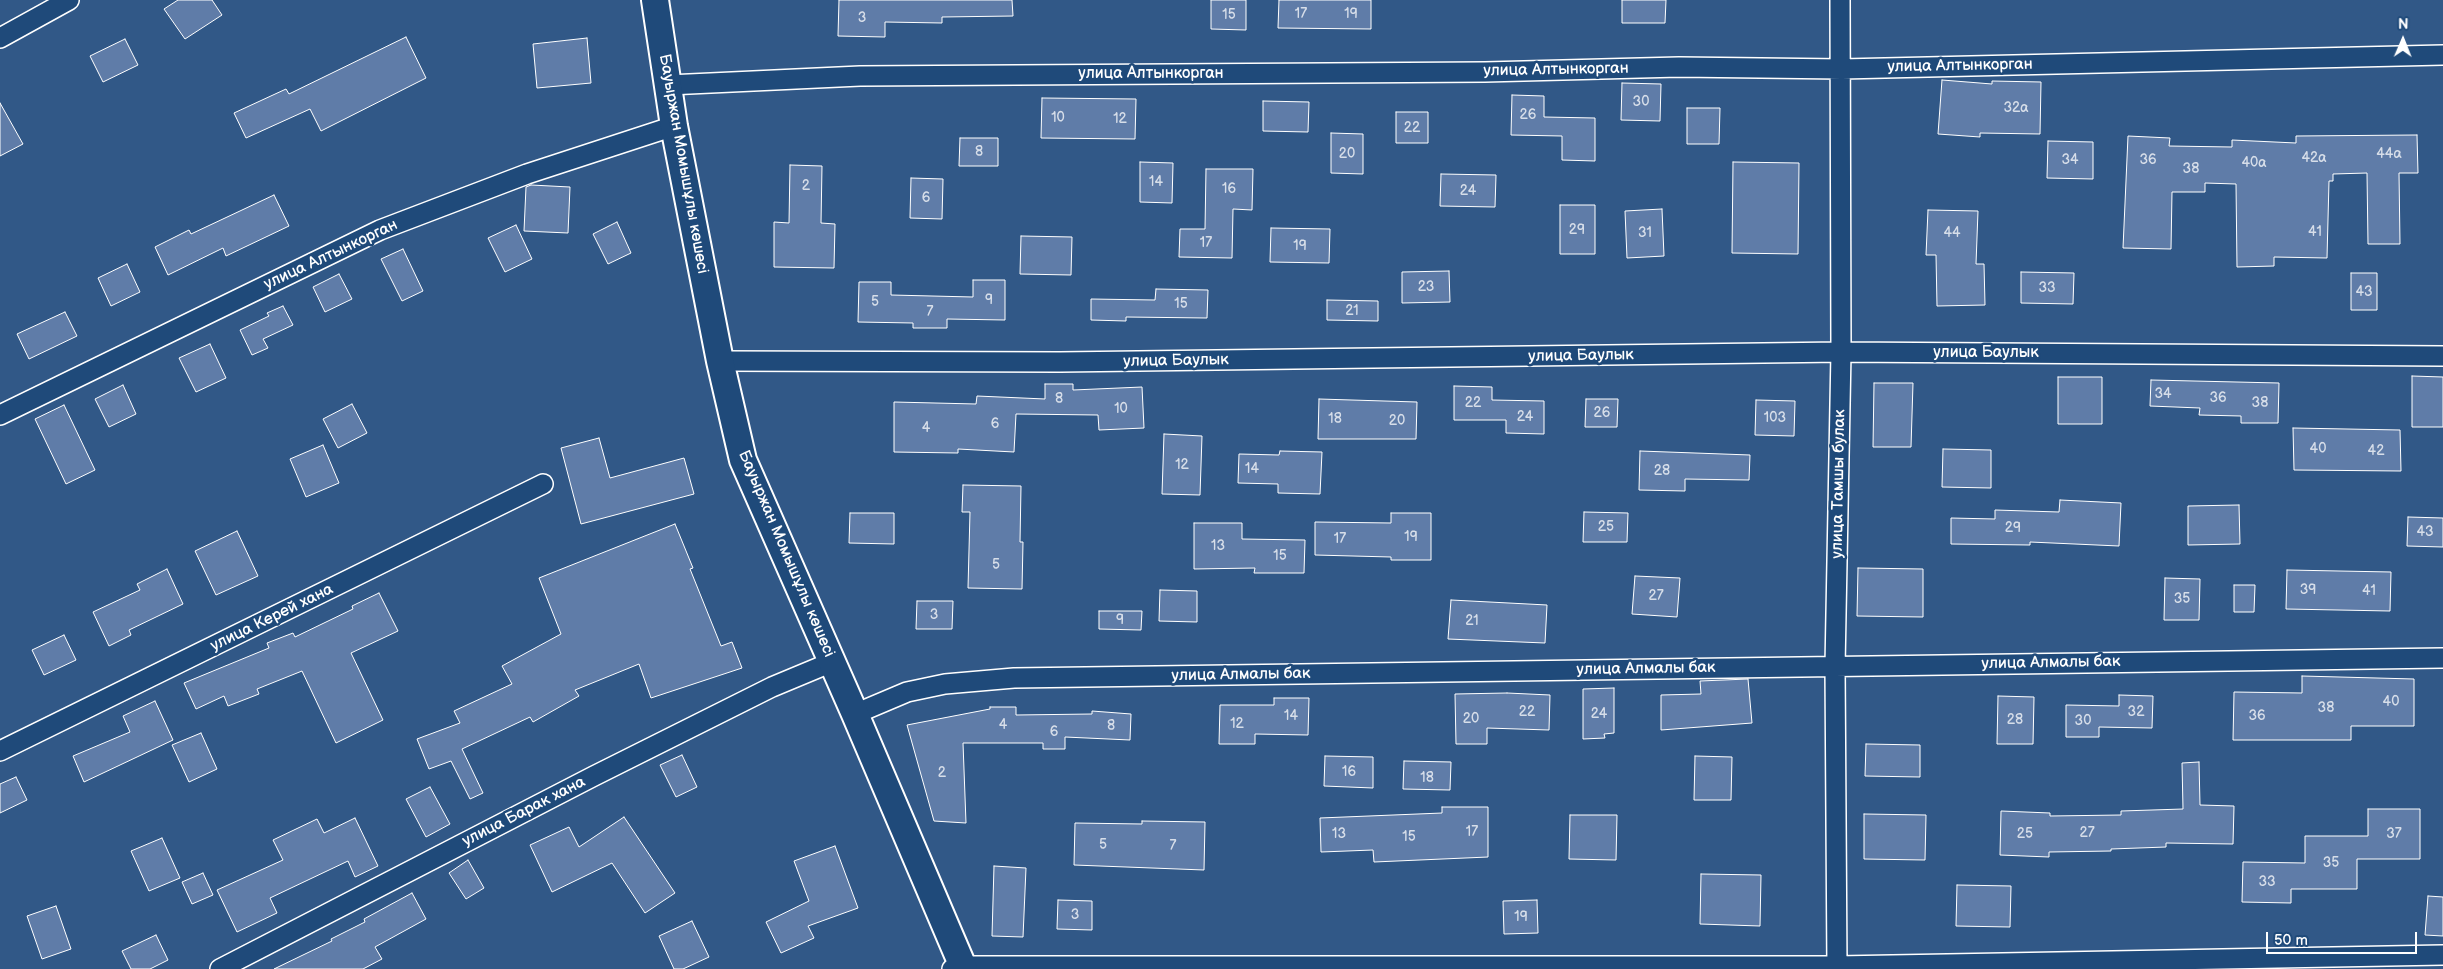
<!DOCTYPE html>
<html>
<head>
<meta charset="utf-8">
<style>
	body { margin:0 }
	#map { position:relative; width:2443px; height:969px; overflow:hidden; background:#315887; font-family:"Balsamiq Sans",sans-serif }
	canvas { display:block }
	.north { position:absolute; left:2378px; top:15px; width:50px; height:50px; -webkit-text-stroke:4px #1f4a7a; paint-order:stroke; rotate:1deg; font-size:14px; font-weight:700; line-height:20px; text-align:center; color:#fff }
	.north::after { content:''; display:block; margin:auto; width:18px; height:22px; background:#fff; clip-path:polygon(50% 0,100% 100%,50% 72%,0 100%) }
	.scale { position:absolute; left:2266px; top:932px; width:151px; height:22px; box-sizing:border-box; border:2px solid #fff; border-top:0; padding-left:6px; font-size:15px; line-height:18px; white-space:nowrap; color:#fff; -webkit-text-stroke:4px #1f4a7a; paint-order:stroke }
</style>
</head>
<body>
<div id="map">
<canvas width="2443" height="969"></canvas>
<div class="north">N</div>
<div class="scale">50 m</div>
</div>
<script>
const ctx = document.querySelector('canvas').getContext('2d');
ctx.lineJoin = 'round';
function paint(path, color) { ctx.fillStyle = color; ctx.fill(path, 'evenodd'); }
const poly = rows => new Path2D(rows.map(r => 'M' + r).join(''));
function strokePath(path, color, width, dash) { ctx.strokeStyle = color; ctx.lineWidth = width; ctx.lineCap = dash ? 'butt' : 'round'; ctx.setLineDash(dash || []); ctx.stroke(path); }
function label(font, color, halo, rows, align = 'center') {
  ctx.font = font + ' "Balsamiq Sans",sans-serif'; ctx.lineWidth = 5; ctx.setLineDash([]); ctx.textBaseline = 'middle'; ctx.strokeStyle = halo; ctx.fillStyle = color; for (const [text, x, y, turn = 0] of rows) {
    ctx.save(); ctx.translate(x, y); ctx.rotate((+turn || 0) * Math.PI / 180); ctx.textAlign = isNaN(turn) ? turn : align; if (halo) ctx.strokeText(text, 0, 0); ctx.fillText(text, 0, 0); ctx.restore();
  }
}
const building = poly([
	[178,0,212,0,222,15,185,39,164,9,178,0],
	[839,0,1012,0,1013,16,942,17,942,23,885,22,885,37,838,36,839,0],
	[1211,0,1246,0,1246,30,1211,29,1211,0],
	[1279,0,1371,0,1371,29,1278,28,1279,0],
	[1622,0,1666,0,1665,23,1622,23,1622,0],
	[406,37,426,78,321,131,310,109,246,138,234,113,286,89,289,94,406,37],
	[587,38,591,83,537,88,533,44,587,38],
	[125,39,138,65,103,82,90,56,125,39],
	[1942,80,1992,84,1992,81,2041,82,2040,134,1980,133,1980,137,1938,134,1942,80],
	[1622,83,1661,84,1660,121,1621,120,1622,83],
	[1512,95,1544,96,1544,117,1595,118,1595,161,1562,160,1562,136,1511,135,1512,95],
	[1042,98,1136,99,1135,139,1041,138,1042,98],
	[1263,101,1309,102,1308,132,1263,131,1263,101],
	[0,103,23,144,0,156,0,103],
	[1687,108,1720,108,1719,144,1687,144,1687,108],
	[1396,112,1428,112,1428,143,1396,143,1396,112],
	[1331,133,1363,134,1363,174,1331,173,1331,133],
	[2417,135,2418,173,2399,173,2400,244,2368,244,2367,173,2333,174,2333,181,2329,181,2327,258,2274,257,2274,266,2237,267,2236,184,2205,183,2205,192,2172,192,2171,249,2123,248,2128,136,2170,138,2169,146,2232,147,2232,140,2296,143,2296,136,2417,135],
	[960,138,998,138,998,166,959,166,960,138],
	[2048,141,2093,142,2093,179,2047,178,2048,141],
	[1140,162,1173,163,1172,203,1140,202,1140,162],
	[1733,162,1799,163,1798,254,1732,253,1733,162],
	[790,165,822,166,821,223,835,224,834,268,774,267,774,222,789,223,790,165],
	[1206,169,1253,169,1252,210,1233,209,1232,258,1179,257,1180,229,1205,229,1206,169],
	[1441,174,1496,175,1495,207,1440,206,1441,174],
	[911,178,943,179,942,219,910,218,911,178],
	[531,185,570,187,568,233,524,231,526,187,531,185],
	[274,195,289,226,226,256,223,248,168,275,155,247,189,230,191,234,274,195],
	[1560,205,1595,205,1595,254,1560,254,1560,205],
	[1662,209,1664,256,1627,258,1625,211,1662,209],
	[1928,210,1978,211,1976,264,1984,264,1985,305,1937,306,1936,255,1926,255,1928,210],
	[617,222,631,253,608,264,593,234,617,222],
	[516,225,532,259,505,272,488,238,516,225],
	[1271,228,1330,229,1329,263,1270,262,1271,228],
	[1021,236,1072,237,1071,275,1020,274,1021,236],
	[403,249,423,291,402,301,381,259,403,249],
	[127,264,140,292,111,306,98,278,127,264],
	[1449,271,1450,302,1402,303,1402,272,1449,271],
	[2021,272,2074,273,2073,304,2021,303,2021,272],
	[2351,273,2377,273,2377,310,2351,310,2351,273],
	[339,274,352,299,325,312,313,287,339,274],
	[973,280,1005,280,1005,320,947,319,947,328,913,328,913,323,858,322,859,282,891,282,891,295,973,297,973,280],
	[1156,289,1208,290,1207,318,1126,317,1126,321,1091,320,1091,299,1155,300,1156,289],
	[1327,300,1378,301,1378,321,1327,320,1327,300],
	[283,306,293,325,263,339,268,348,252,355,240,330,269,316,267,313,283,306],
	[65,312,77,336,29,359,17,334,65,312],
	[210,344,226,378,196,392,179,358,210,344],
	[2412,376,2443,377,2443,427,2412,427,2412,376],
	[2058,377,2102,377,2102,424,2058,424,2058,377],
	[2151,380,2279,383,2278,423,2241,423,2241,416,2199,415,2200,408,2150,406,2151,380],
	[1874,383,1913,383,1911,447,1873,447,1874,383],
	[1045,384,1073,384,1073,390,1142,387,1144,428,1099,430,1098,415,1016,414,1014,452,958,449,958,453,894,452,894,402,976,404,977,396,1045,399,1045,384],
	[123,385,136,414,109,427,95,399,123,385],
	[1454,386,1492,387,1492,400,1544,401,1544,434,1506,433,1506,420,1454,420,1454,386],
	[1319,399,1417,402,1416,439,1318,439,1319,399],
	[1586,399,1618,399,1617,427,1585,427,1586,399],
	[1756,400,1795,401,1794,436,1755,435,1756,400],
	[352,404,367,433,338,448,323,419,352,404],
	[64,405,95,470,66,484,35,419,64,405],
	[2293,428,2400,430,2401,471,2294,470,2293,428],
	[1164,434,1202,436,1200,495,1162,494,1164,434],
	[599,438,610,478,684,458,694,494,581,524,561,448,599,438],
	[323,445,339,483,306,497,290,459,323,445],
	[1943,449,1991,450,1991,488,1942,487,1943,449],
	[1280,451,1322,452,1320,494,1278,493,1278,484,1238,483,1239,454,1279,455,1280,451],
	[1640,451,1750,455,1749,480,1685,479,1685,491,1639,490,1640,451],
	[963,485,1021,486,1020,542,1023,542,1022,589,968,588,970,512,962,512,963,485],
	[2060,500,2121,503,2119,546,2030,542,2030,545,1951,544,1951,518,1995,519,1995,510,2059,512,2060,500],
	[2239,505,2240,544,2188,545,2188,506,2239,505],
	[1584,512,1628,513,1627,542,1583,542,1584,512],
	[850,513,894,513,894,544,849,543,850,513],
	[1391,513,1431,513,1431,560,1391,560,1391,557,1315,555,1315,522,1391,523,1391,513],
	[2408,517,2443,518,2443,547,2407,546,2408,517],
	[1194,523,1242,523,1242,539,1305,540,1304,573,1254,573,1255,568,1194,569,1194,523],
	[675,524,693,568,690,569,721,646,732,642,742,668,651,698,639,664,575,690,579,696,533,722,530,717,462,749,483,793,470,799,451,761,429,769,417,739,460,723,454,711,512,684,502,666,561,634,539,578,675,524],
	[237,531,258,576,216,595,195,551,237,531],
	[1858,568,1923,569,1923,617,1857,616,1858,568],
	[167,569,183,604,129,630,131,635,109,646,93,612,140,590,137,584,167,569],
	[2287,570,2391,572,2390,611,2286,609,2287,570],
	[1635,576,1680,578,1677,617,1632,614,1635,576],
	[2165,578,2200,579,2199,620,2164,620,2165,578],
	[2234,585,2255,585,2254,612,2234,612,2234,585],
	[1160,590,1197,591,1197,622,1159,621,1160,590],
	[379,593,398,631,351,653,383,720,336,743,302,671,257,689,259,694,228,706,224,696,196,709,184,683,269,648,267,643,293,633,295,637,353,609,352,606,379,593],
	[1451,600,1547,605,1545,643,1448,639,1451,600],
	[917,601,953,601,952,629,916,629,917,601],
	[1099,611,1142,611,1141,630,1099,629,1099,611],
	[64,635,76,660,44,675,32,650,64,635],
	[2302,676,2414,679,2414,726,2351,726,2351,740,2233,740,2234,692,2302,693,2302,676],
	[1748,679,1752,723,1661,730,1661,695,1701,694,1700,681,1748,679],
	[1614,688,1614,733,1604,734,1605,738,1583,739,1583,689,1614,688],
	[1507,693,1550,695,1549,730,1487,728,1487,744,1456,744,1455,694,1507,693],
	[2119,695,2153,696,2152,728,2099,727,2099,737,2066,737,2066,705,2119,706,2119,695],
	[1998,696,2034,697,2033,744,1997,744,1998,696],
	[1274,698,1309,698,1308,735,1255,734,1255,744,1219,744,1220,705,1274,705,1274,698],
	[155,701,173,740,84,782,73,756,130,732,123,716,155,701],
	[990,707,1016,707,1016,715,1092,714,1092,711,1131,714,1130,740,1065,737,1065,749,1043,749,1043,743,963,743,966,823,934,821,907,725,990,709,990,707],
	[201,733,217,769,189,782,172,745,201,733],
	[1866,744,1920,745,1920,777,1865,776,1866,744],
	[682,755,697,787,676,797,660,765,682,755],
	[1325,756,1373,757,1373,788,1324,786,1325,756],
	[1695,756,1732,757,1731,800,1694,800,1695,756],
	[1404,761,1451,762,1450,790,1403,789,1404,761],
	[2199,762,2200,805,2234,806,2233,844,2166,843,2166,847,2111,849,2111,851,2049,852,2049,857,2000,855,2001,811,2050,813,2050,816,2121,815,2121,811,2183,809,2182,763,2199,762],
	[16,777,27,800,0,813,0,784,16,777],
	[430,787,450,824,426,837,406,799,430,787],
	[1442,807,1488,807,1488,857,1374,862,1373,850,1321,852,1320,818,1442,813,1442,807],
	[2368,809,2420,809,2420,859,2357,859,2357,889,2291,889,2291,903,2242,902,2243,862,2305,863,2305,836,2368,836,2368,809],
	[1864,814,1926,815,1925,860,1864,859,1864,814],
	[1570,815,1617,815,1616,860,1569,859,1570,815],
	[624,817,675,893,645,913,612,863,552,892,530,845,569,827,579,847,624,817],
	[355,818,378,866,355,877,348,861,270,898,277,913,237,932,217,890,283,860,273,840,317,819,324,833,355,818],
	[1142,821,1205,822,1204,870,1074,865,1075,823,1142,824,1142,821],
	[162,838,180,878,149,891,131,851,162,838],
	[835,846,858,908,808,926,814,938,781,953,766,922,809,901,794,861,835,846],
	[468,860,484,888,466,899,449,873,468,860],
	[994,866,1026,868,1023,937,992,936,994,866],
	[203,873,213,895,192,904,182,882,203,873],
	[1701,874,1761,875,1760,926,1700,924,1701,874],
	[1957,885,2011,886,2010,927,1956,926,1957,885],
	[412,893,426,919,375,947,382,959,363,969,274,969,332,941,331,939,365,922,364,919,412,893],
	[2428,896,2443,897,2443,936,2425,935,2428,896],
	[1058,900,1092,901,1092,930,1057,929,1058,900],
	[1537,900,1538,933,1504,934,1503,901,1537,900],
	[56,906,71,949,42,959,27,916,56,906],
	[692,921,709,957,683,969,674,969,659,936,692,921],
	[156,935,168,960,150,969,131,969,122,951,156,935]
]);
paint(building, '#5f7ca8');
strokePath(building, '#fff', 1);
const street = poly([
	[0,38,69,0],
	[668,85,860,76,1485,72,1679,67,1842,69,2443,55],
	[720,361,1060,362,1841,352,2443,356],
	[0,415,380,230,527,174,674,126],
	[855,714,907,692,945,684,1014,678,2443,658],
	[0,751,543,484],
	[220,969,594,776,772,687,832,662],
	[952,969,962,966,1837,966,2443,955],
	[1837,969,1835,666,1841,352,1840,0]
]);
const secondary = poly([
	[655,0,674,126,720,361,743,460,855,714,964,969]
]);
strokePath(street, '#fff', 22);
strokePath(secondary, '#fff', 30);
strokePath(street, '#1f4a7a', 19);
strokePath(secondary, '#1f4a7a', 26);
label('14px', '#d7dee9', null, [
	["17",1301,14],
	["19",1351,14],
	["15",1229,15],
	["3",862,18],
	["30",1641,102],
	["32а",2016,108],
	["26",1528,115],
	["10",1058,118],
	["12",1120,119],
	["22",1412,128],
	["8",979,152],
	["20",1347,154],
	["44а",2389,154],
	["42а",2314,158],
	["34",2070,160],
	["36",2148,160],
	["40а",2254,163],
	["38",2191,169],
	["14",1156,182],
	["2",806,186],
	["16",1229,189],
	["24",1468,191],
	["6",926,198],
	["29",1577,230],
	["41",2315,232],
	["31",1645,233],
	["44",1952,233],
	["17",1206,243],
	["19",1300,246],
	["23",1426,287],
	["33",2047,288],
	["43",2364,292],
	["9",989,300],
	["5",875,302],
	["15",1181,304],
	["21",1352,311],
	["7",930,312],
	["34",2163,394],
	["36",2218,398],
	["8",1059,399],
	["22",1473,403],
	["38",2260,403],
	["10",1121,409],
	["26",1602,413],
	["24",1525,417],
	["103",1775,418],
	["18",1335,419],
	["20",1397,421],
	["6",995,424],
	["4",926,428],
	["40",2318,449],
	["42",2376,451],
	["12",1182,465],
	["14",1252,469],
	["28",1662,471],
	["25",1606,527],
	["29",2013,528],
	["43",2425,532],
	["19",1411,537],
	["17",1340,539],
	["13",1218,546],
	["15",1280,556],
	["5",996,565],
	["39",2308,590],
	["41",2369,591],
	["27",1656,596],
	["35",2182,599],
	["3",934,615],
	["9",1120,620],
	["21",1472,621],
	["40",2391,702],
	["38",2326,708],
	["22",1527,712],
	["32",2136,712],
	["24",1599,714],
	["14",1291,716],
	["36",2257,716],
	["20",1471,719],
	["28",2015,720],
	["30",2083,721],
	["12",1237,724],
	["4",1003,725],
	["8",1111,726],
	["6",1054,732],
	["16",1349,772],
	["2",942,773],
	["18",1427,778],
	["17",1472,832],
	["27",2087,833],
	["13",1339,834],
	["25",2025,834],
	["37",2394,834],
	["15",1409,837],
	["5",1103,845],
	["7",1173,846],
	["35",2331,863],
	["33",2267,882],
	["3",1075,915],
	["19",1521,917]
]);
label('16px', '#fff', '#1f4a7a', [
	["улица Алтынкорган",1960,66,-1],
	["улица Алтынкорган",1556,70,-1],
	["улица Алтынкорган",1151,74],
	["Бауыржан Момышұлы көшесі",683,164,80],
	["улица Алтынкорган",331,255,-25],
	["улица Баулык",1986,353],
	["улица Баулык",1581,356,-1],
	["улица Баулык",1176,361,-1],
	["улица Тамшы булак",1839,484,-89],
	["Бауыржан Момышұлы көшесі",786,554,67],
	["улица Керей хана",272,618,-26],
	["улица Алмалы бак",2051,663,-1],
	["улица Алмалы бак",1646,669,-1],
	["улица Алмалы бак",1241,675,-1],
	["улица Барак хана",524,812,-27]
]);
</script>
</body>
</html>
